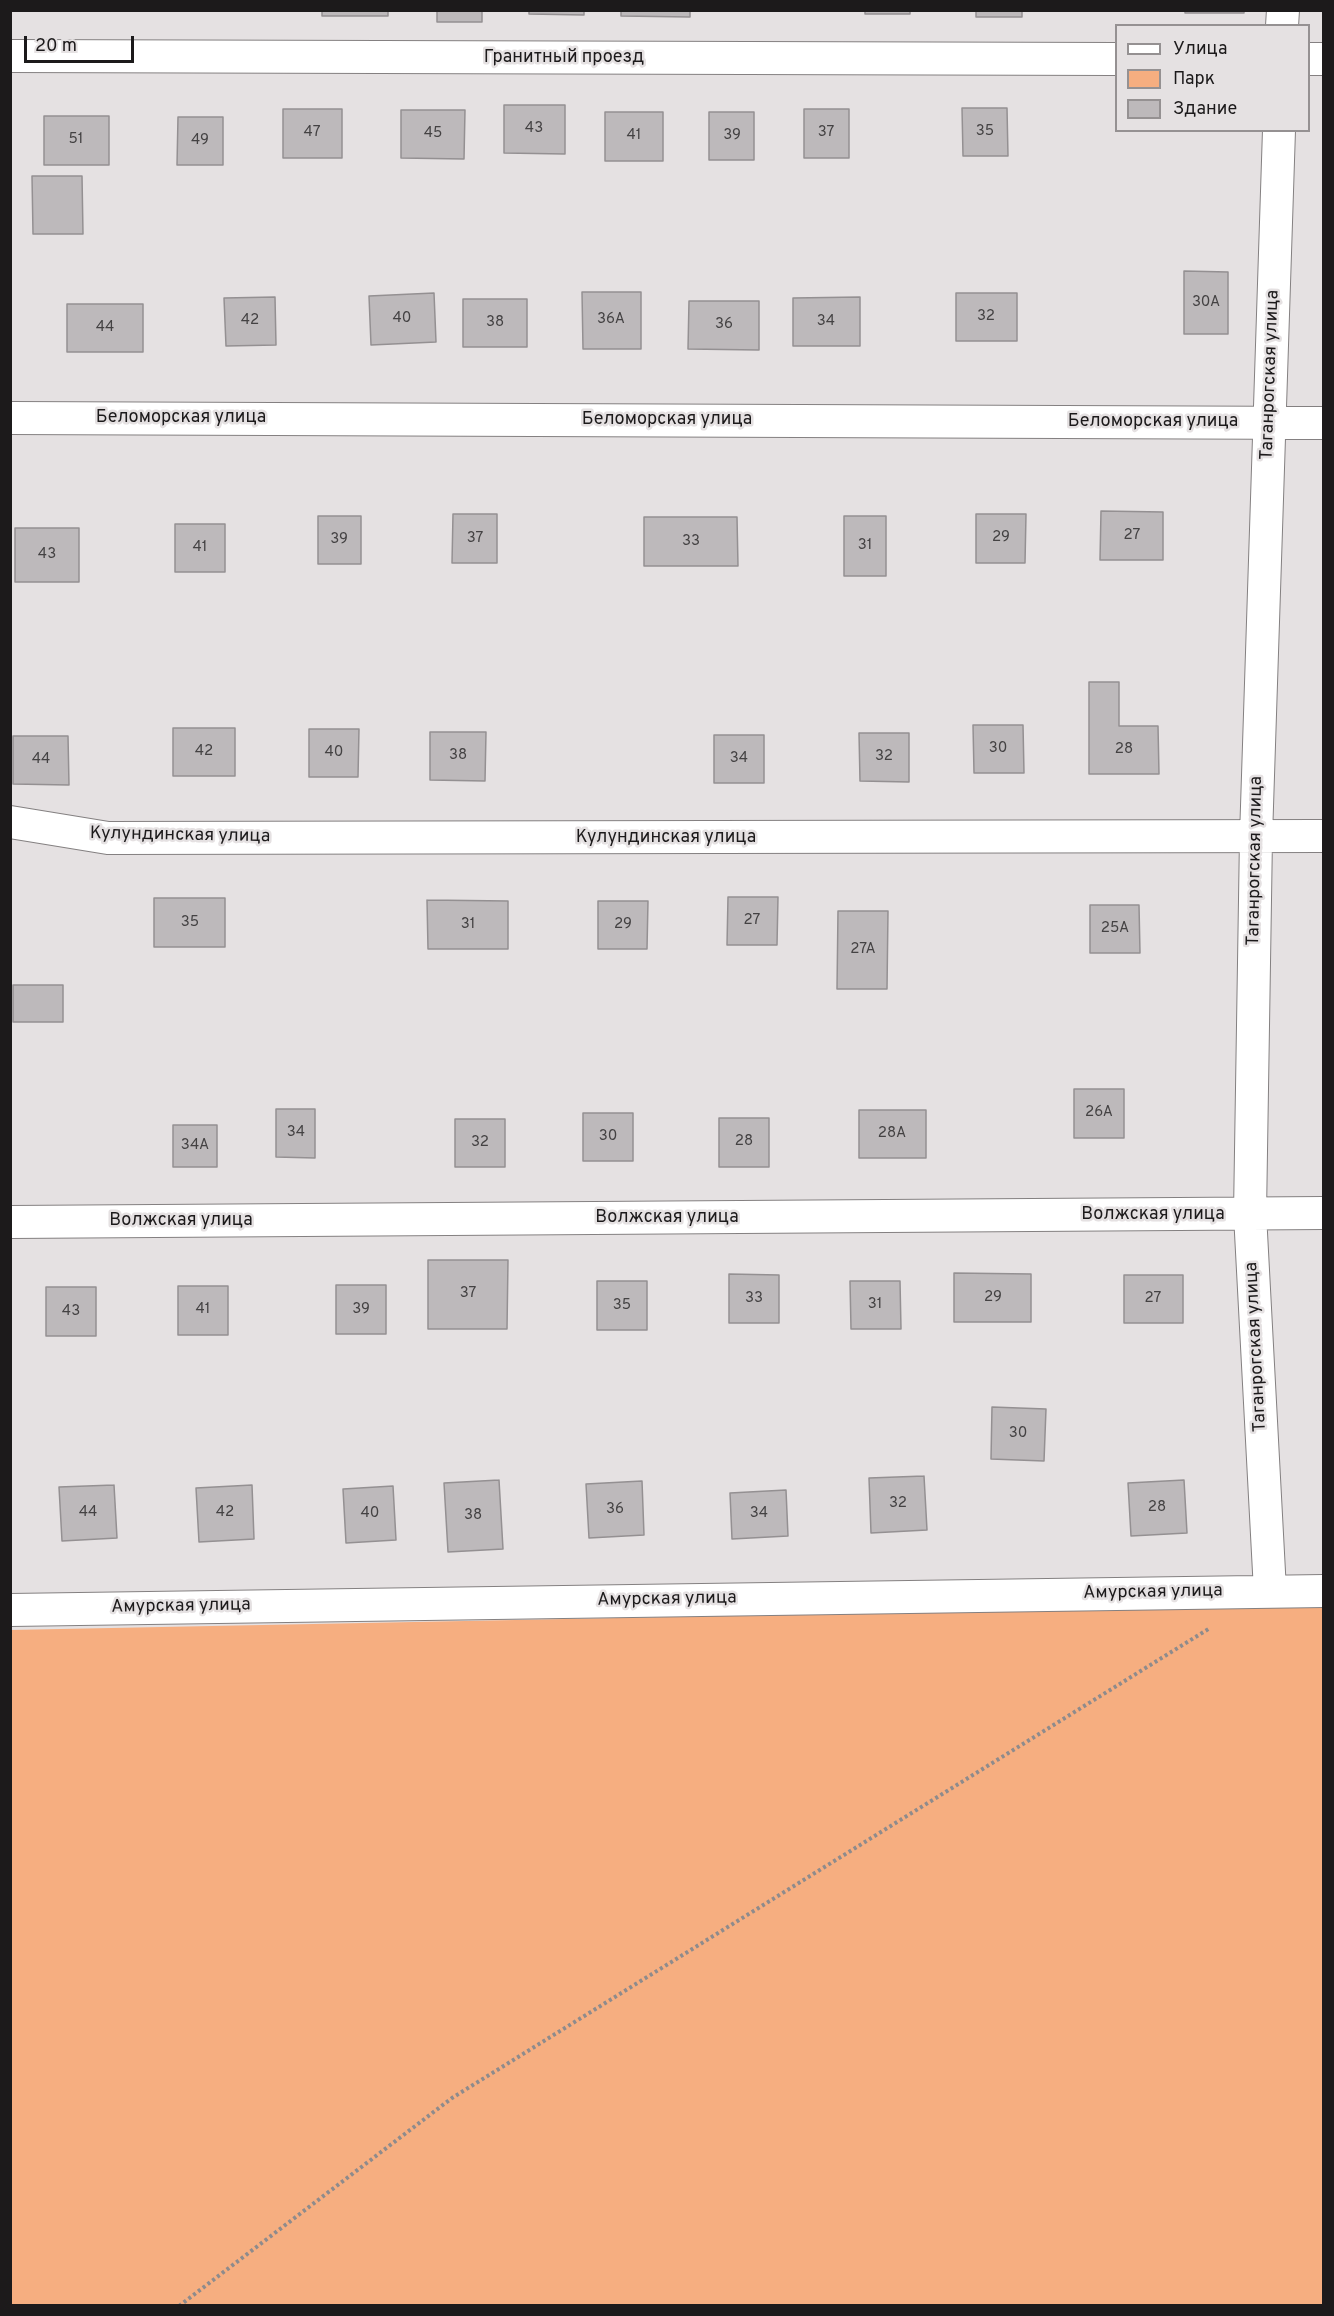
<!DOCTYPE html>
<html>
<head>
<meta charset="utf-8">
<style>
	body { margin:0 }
	#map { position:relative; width:1334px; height:2316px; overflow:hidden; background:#e5e1e2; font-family:Overpass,sans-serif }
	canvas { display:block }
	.frame { position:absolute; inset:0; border:12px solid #1c1a1b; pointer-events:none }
	.legend { position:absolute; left:1115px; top:24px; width:195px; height:108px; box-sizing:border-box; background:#e5e1e2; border:2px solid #959192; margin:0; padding:8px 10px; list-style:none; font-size:18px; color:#1c1a1b }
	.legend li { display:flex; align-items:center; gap:12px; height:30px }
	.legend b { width:30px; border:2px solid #959192 }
	.scale { position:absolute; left:24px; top:36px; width:110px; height:27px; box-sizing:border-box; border:3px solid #1c1a1b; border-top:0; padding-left:8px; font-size:18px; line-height:21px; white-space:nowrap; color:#1c1a1b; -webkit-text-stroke:4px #e5e1e2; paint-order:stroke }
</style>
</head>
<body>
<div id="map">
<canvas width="1334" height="2316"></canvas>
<div class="frame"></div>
<ul class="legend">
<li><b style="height:8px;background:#fff"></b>Улица</li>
<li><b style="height:16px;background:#f6ae80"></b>Парк</li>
<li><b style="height:16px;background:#bdb9bb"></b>Здание</li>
</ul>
<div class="scale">20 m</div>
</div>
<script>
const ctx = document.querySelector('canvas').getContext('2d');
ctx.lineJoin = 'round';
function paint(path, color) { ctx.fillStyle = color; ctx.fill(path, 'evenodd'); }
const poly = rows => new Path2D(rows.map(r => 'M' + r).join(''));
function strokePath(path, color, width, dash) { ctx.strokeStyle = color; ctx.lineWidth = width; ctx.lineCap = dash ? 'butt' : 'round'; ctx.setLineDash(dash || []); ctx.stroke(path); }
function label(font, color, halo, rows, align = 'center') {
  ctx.font = font + ' Overpass,sans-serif'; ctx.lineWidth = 5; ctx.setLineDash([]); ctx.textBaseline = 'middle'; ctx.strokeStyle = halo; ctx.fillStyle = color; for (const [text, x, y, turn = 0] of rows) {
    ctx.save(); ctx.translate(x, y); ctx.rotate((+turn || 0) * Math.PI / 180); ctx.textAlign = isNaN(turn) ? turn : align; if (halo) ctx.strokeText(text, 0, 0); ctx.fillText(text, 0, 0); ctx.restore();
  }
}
paint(poly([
	[1273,1605,1323,1606,1323,2305,11,2305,10,1630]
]), '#f6ae80');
const building = poly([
	[322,10,388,10,388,16,322,16,322,10],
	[437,10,482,10,482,22,437,22,437,10],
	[529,10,584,10,584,15,529,14,529,10],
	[621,10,690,10,690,17,621,16,621,10],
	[865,10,910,10,910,14,865,14,865,10],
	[976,10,1022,10,1022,17,976,17,976,10],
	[1185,10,1244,10,1244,13,1185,13,1185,10],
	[504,105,565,105,565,154,504,153,504,105],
	[962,108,1007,108,1008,156,963,156,962,108],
	[283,109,342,109,342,158,283,158,283,109],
	[804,109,849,109,849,158,804,158,804,109],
	[401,110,465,110,464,159,401,158,401,110],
	[605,112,663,112,663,161,605,161,605,112],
	[709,112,754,112,754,160,709,160,709,112],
	[44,116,109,116,109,165,44,165,44,116],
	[178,117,223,117,223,165,177,165,178,117],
	[32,176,82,176,83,234,33,234,32,176],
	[1184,271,1228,272,1228,334,1184,334,1184,271],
	[582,292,641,292,641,349,583,349,582,292],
	[434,293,436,342,371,345,369,296,434,293],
	[956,293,1017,293,1017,341,956,341,956,293],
	[275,297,276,345,226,346,224,298,275,297],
	[860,297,860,346,793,346,793,298,860,297],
	[463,299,527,299,527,347,463,347,463,299],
	[689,301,759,301,759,350,688,349,689,301],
	[67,304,143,304,143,352,67,352,67,304],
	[1101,511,1163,512,1163,560,1100,560,1101,511],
	[453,514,497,514,497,563,452,563,453,514],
	[976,514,1026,514,1025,563,976,563,976,514],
	[318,516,361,516,361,564,318,564,318,516],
	[844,516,886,516,886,576,844,576,844,516],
	[644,517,737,517,738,566,644,566,644,517],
	[175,524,225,524,225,572,175,572,175,524],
	[15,528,79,528,79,582,15,582,15,528],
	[1089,682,1119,682,1119,726,1158,726,1159,774,1089,774,1089,682],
	[973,725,1023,725,1024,773,974,773,973,725],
	[173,728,235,728,235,776,173,776,173,728],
	[309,729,359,729,358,777,309,777,309,729],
	[430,732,486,732,485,781,430,780,430,732],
	[859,733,909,733,909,782,860,781,859,733],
	[714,735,764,735,764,783,714,783,714,735],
	[13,736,68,736,69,785,13,784,13,736],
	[728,897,778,897,777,945,727,945,728,897],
	[154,898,225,898,225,947,154,947,154,898],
	[427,900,508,901,508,949,428,949,427,900],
	[598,901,648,901,647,949,598,949,598,901],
	[1090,905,1139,905,1140,953,1090,953,1090,905],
	[838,911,888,911,887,989,837,989,838,911],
	[13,985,63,985,63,1022,13,1022,13,985],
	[1074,1089,1124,1089,1124,1138,1074,1138,1074,1089],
	[276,1109,315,1109,315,1158,276,1157,276,1109],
	[859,1110,926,1110,926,1158,859,1158,859,1110],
	[583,1113,633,1113,633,1161,583,1161,583,1113],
	[719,1118,769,1118,769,1167,719,1167,719,1118],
	[455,1119,505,1119,505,1167,455,1167,455,1119],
	[173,1125,217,1125,217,1167,173,1167,173,1125],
	[428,1260,508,1260,507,1329,428,1329,428,1260],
	[954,1273,1031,1274,1031,1322,954,1322,954,1273],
	[729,1274,779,1275,779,1323,729,1323,729,1274],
	[1124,1275,1183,1275,1183,1323,1124,1323,1124,1275],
	[597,1281,647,1281,647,1330,597,1330,597,1281],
	[850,1281,900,1281,901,1329,851,1329,850,1281],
	[336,1285,386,1285,386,1334,336,1334,336,1285],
	[178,1286,228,1286,228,1335,178,1335,178,1286],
	[46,1287,96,1287,96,1336,46,1336,46,1287],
	[992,1407,1046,1409,1044,1461,991,1459,992,1407],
	[924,1476,927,1530,871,1533,869,1478,924,1476],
	[499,1480,503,1549,448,1552,444,1483,499,1480],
	[1184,1480,1187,1533,1131,1536,1128,1483,1184,1480],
	[642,1481,644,1535,589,1538,586,1484,642,1481],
	[114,1485,117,1538,62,1541,59,1487,114,1485],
	[252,1485,254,1539,199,1542,196,1488,252,1485],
	[393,1486,396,1540,346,1543,343,1489,393,1486],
	[786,1490,788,1536,732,1539,730,1493,786,1490]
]);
paint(building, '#bdb9bb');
strokePath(building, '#949092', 1.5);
const street = poly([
	[1282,26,1283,10],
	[10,56,1116,59],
	[1308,59,1324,59],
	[10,418,1324,423],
	[10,822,108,838,1324,836],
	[10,1222,1324,1213],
	[1270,1591,1250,1214,1256,837,1279,130],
	[10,1610,1324,1591]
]);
strokePath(street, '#848081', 34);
strokePath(poly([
	[179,2306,452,2098,1210,1628]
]), '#8e8b8c', 4, [3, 3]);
strokePath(street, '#fff', 32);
label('15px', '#444243', null, [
	["43",534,129],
	["35",985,132],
	["47",312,133],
	["37",826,133],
	["45",433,134],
	["41",634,136],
	["39",732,136],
	["51",76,140],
	["49",200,141],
	["30А",1206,303],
	["32",986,317],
	["40",402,319],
	["36А",611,320],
	["42",250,321],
	["34",826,322],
	["38",495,323],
	["36",724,325],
	["44",105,328],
	["27",1132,536],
	["29",1001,538],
	["37",475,539],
	["39",339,540],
	["33",691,542],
	["31",865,546],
	["41",200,548],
	["43",47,555],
	["30",998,749],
	["28",1124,750],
	["42",204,752],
	["40",334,753],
	["38",458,756],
	["32",884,757],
	["34",739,759],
	["44",41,760],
	["27",752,921],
	["35",190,923],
	["31",468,925],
	["29",623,925],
	["25А",1115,929],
	["27А",863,950],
	["26А",1099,1113],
	["34",296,1133],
	["28А",892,1134],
	["30",608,1137],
	["28",744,1142],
	["32",480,1143],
	["34А",195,1146],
	["37",468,1294],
	["29",993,1298],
	["33",754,1299],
	["27",1153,1299],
	["31",875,1305],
	["35",622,1306],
	["41",203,1310],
	["39",361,1310],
	["43",71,1312],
	["30",1018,1434],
	["32",898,1504],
	["28",1157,1508],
	["36",615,1510],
	["44",88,1513],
	["42",225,1513],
	["40",370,1514],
	["34",759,1514],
	["38",473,1516]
]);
label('18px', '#1c1a1b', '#e5e1e2', [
	["Гранитный проезд",564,58],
	["Таганрогская улица",1271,375,-88],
	["Беломорская улица",181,418],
	["Беломорская улица",667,420],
	["Беломорская улица",1153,422],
	["Кулундинская улица",180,836,1],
	["Кулундинская улица",666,838],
	["Таганрогская улица",1256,861,-89],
	["Волжская улица",1153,1215],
	["Волжская улица",667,1218],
	["Волжская улица",181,1221],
	["Таганрогская улица",1257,1347,-93],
	["Амурская улица",1153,1593,-1],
	["Амурская улица",667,1600,-1],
	["Амурская улица",181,1607,-1]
]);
</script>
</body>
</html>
